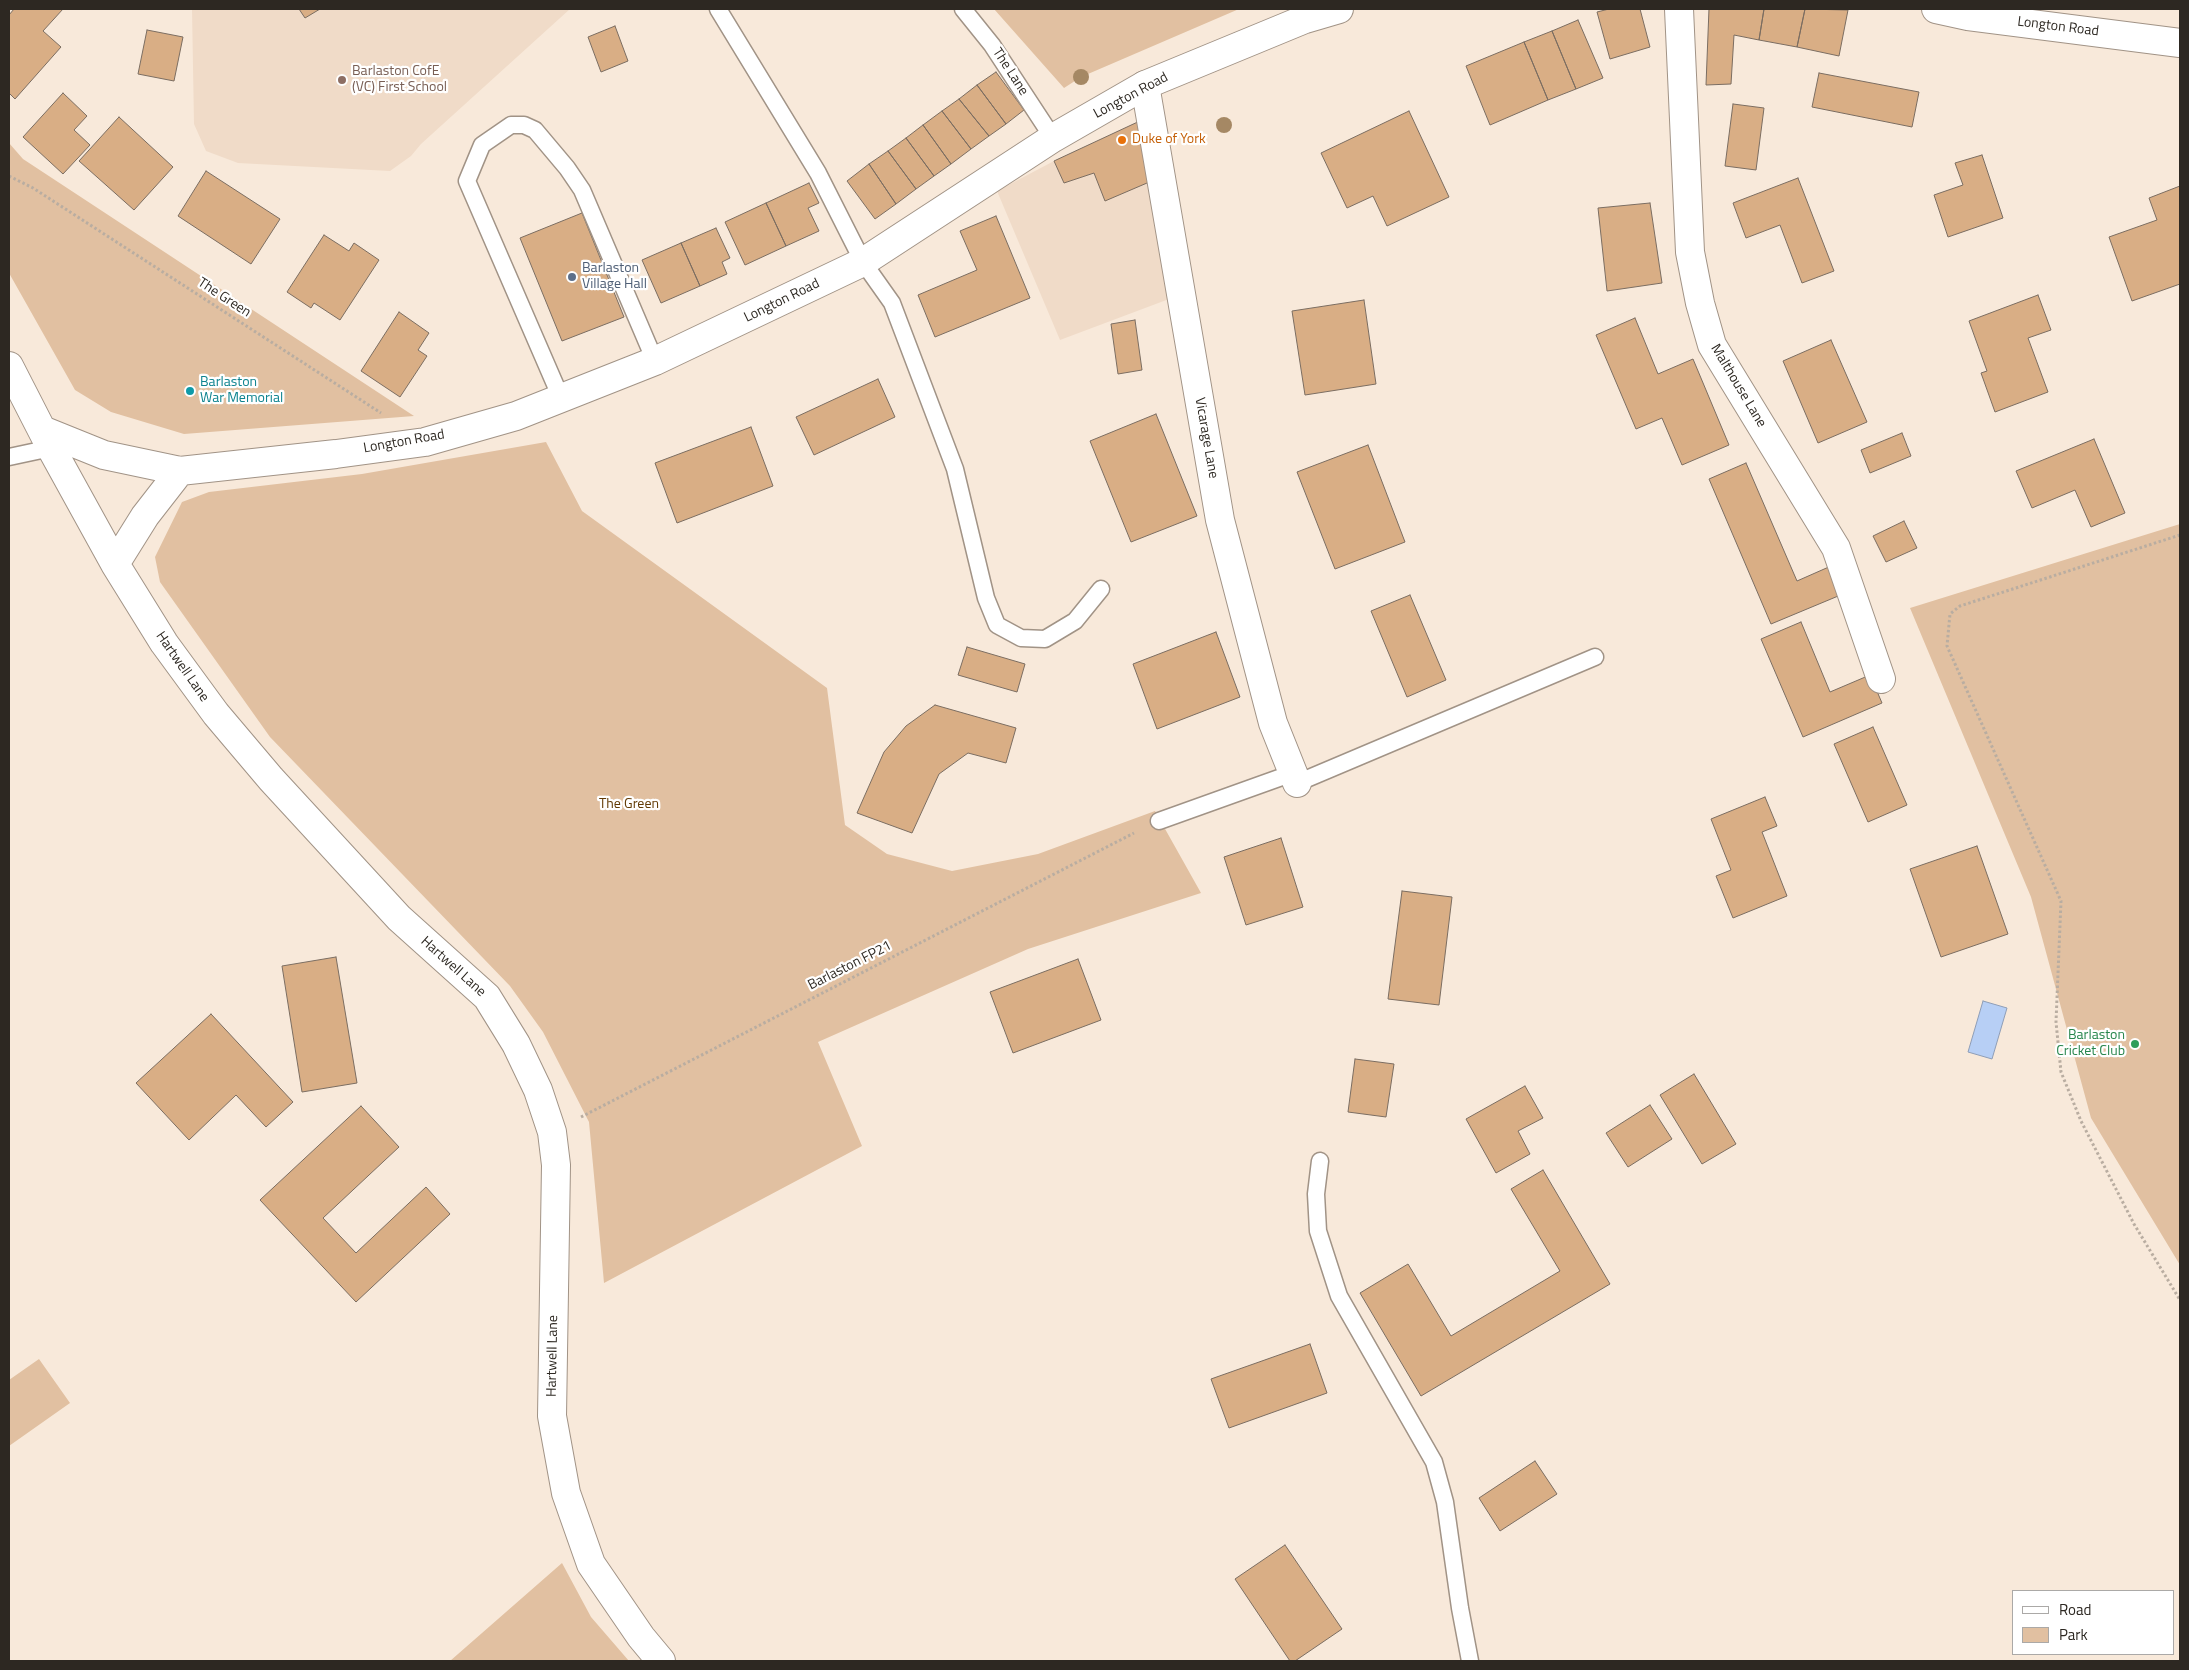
<!DOCTYPE html>
<html>
<head>
<meta charset="utf-8">
<style>
	body { margin:0 }
	#map { position:relative; width:2189px; height:1670px; overflow:hidden; background:#f8e9da; font-family:"Titillium Web",sans-serif }
	canvas { display:block }
	.frame { position:absolute; inset:0; border:10px solid #2d2822; pointer-events:none }
	.legend { position:absolute; left:2012px; top:1590px; width:162px; height:65px; box-sizing:border-box; background:#fff; border:1px solid #aba9a7; margin:0; padding:6px 9px; list-style:none; font-size:15px; color:#2d2822 }
	.legend li { display:flex; align-items:center; gap:10px; height:25px }
	.legend b { width:25px; border:1px solid #aba9a7 }
</style>
</head>
<body>
<div id="map">
<canvas width="2189" height="1670"></canvas>
<div class="frame"></div>
<ul class="legend">
<li><b style="height:6px;background:#fff"></b>Road</li>
<li><b style="height:14px;background:#e1c0a1"></b>Park</li>
</ul>
</div>
<script>
const ctx = document.querySelector('canvas').getContext('2d');
ctx.lineJoin = 'round';
function paint(path, color) { ctx.fillStyle = color; ctx.fill(path, 'evenodd'); }
const poly = rows => new Path2D(rows.map(r => 'M' + r).join(''));
function strokePath(path, color, width, dash) { ctx.strokeStyle = color; ctx.lineWidth = width; ctx.lineCap = dash ? 'butt' : 'round'; ctx.setLineDash(dash || []); ctx.stroke(path); }
function label(font, color, halo, rows, align = 'center') {
  ctx.font = font + ' "Titillium Web",sans-serif'; ctx.lineWidth = 4.5; ctx.setLineDash([]); ctx.textBaseline = 'middle'; ctx.strokeStyle = halo; ctx.fillStyle = color; for (const [text, x, y, turn = 0] of rows) {
    ctx.save(); ctx.translate(x, y); ctx.rotate((+turn || 0) * Math.PI / 180); ctx.textAlign = isNaN(turn) ? turn : align; if (halo) ctx.strokeText(text, 0, 0); ctx.fillText(text, 0, 0); ctx.restore();
  }
}
paint(poly([
	[192,9,570,9,421,144,411,156,390,171,238,163,206,151,194,124],
	[1142,120,1177,296,1060,340,997,191,1054,161]
]), '#f0dbc8');
paint(poly([
	[994,9,1239,9,1081,77,1064,88],
	[9,143,23,159,414,416,184,434,111,412,75,390,9,273],
	[546,442,582,511,827,688,845,825,887,854,952,871,1038,854,1155,811,1201,893,1028,949,818,1042,862,1146,604,1283,589,1122,543,1032,510,986,270,737,160,582,155,557,182,502,209,492,362,474],
	[2180,524,2180,1265,2091,1118,2031,897,1910,608],
	[39,1359,70,1403,9,1446,9,1380],
	[562,1563,591,1617,629,1661,450,1661]
]), '#e1c0a1');
const water = poly([
	[1983,1001,2007,1008,1992,1059,1968,1052,1983,1001]
]);
paint(water, '#b7cff5');
strokePath(water, '#8e9db6', 1);
const building = poly([
	[14,9,63,9,43,31,61,47,15,99,9,93,9,15,14,9],
	[299,9,320,9,305,18,299,9],
	[1609,9,1640,9,1650,47,1610,59,1597,12,1609,9],
	[1709,9,1764,9,1759,40,1734,35,1731,84,1706,85,1709,9],
	[1764,9,1805,9,1797,47,1759,40,1764,9],
	[1805,9,1848,10,1839,56,1797,47,1805,9],
	[1578,20,1603,78,1576,89,1552,31,1578,20],
	[615,26,628,61,601,72,588,37,615,26],
	[147,30,183,37,174,81,138,74,147,30],
	[1552,31,1576,89,1548,100,1524,42,1552,31],
	[1524,42,1548,100,1490,125,1466,66,1524,42],
	[996,72,1024,110,1006,124,977,85,996,72],
	[1819,73,1919,92,1912,127,1812,107,1819,73],
	[977,85,1006,124,989,136,959,99,977,85],
	[63,93,87,116,74,130,90,145,63,174,23,137,63,93],
	[959,99,989,136,971,149,942,111,959,99],
	[1733,104,1764,108,1756,170,1725,166,1733,104],
	[942,111,971,149,951,164,923,125,942,111],
	[1409,111,1449,197,1387,226,1373,196,1347,208,1321,153,1409,111],
	[119,117,173,167,134,210,79,161,119,117],
	[1142,120,1154,180,1105,201,1094,173,1064,183,1054,161,1142,120],
	[923,125,951,164,934,176,906,138,923,125],
	[906,138,934,176,916,189,888,151,906,138],
	[888,151,916,189,896,204,869,164,888,151],
	[1982,155,2003,218,1948,237,1934,195,1963,185,1955,163,1982,155],
	[869,164,896,204,875,219,847,181,869,164],
	[206,171,280,219,251,264,178,216,206,171],
	[1798,178,1834,271,1802,283,1780,225,1746,238,1733,203,1798,178],
	[809,183,819,203,808,208,819,231,786,246,766,203,809,183],
	[2180,186,2180,284,2132,301,2109,237,2157,220,2149,198,2180,186],
	[766,203,786,246,745,265,725,222,766,203],
	[1650,203,1662,283,1607,291,1598,208,1650,203],
	[582,213,624,317,562,341,520,238,582,213],
	[996,216,1030,298,935,337,918,295,977,270,960,231,996,216],
	[716,228,730,258,722,262,727,274,700,286,681,243,716,228],
	[324,235,349,251,354,243,379,260,340,320,314,303,311,308,287,292,324,235],
	[681,243,700,286,661,303,642,260,681,243],
	[2038,295,2051,330,2028,338,2048,392,1995,412,1981,373,1987,371,1969,321,2038,295],
	[1364,300,1376,384,1305,395,1292,311,1364,300],
	[399,312,429,333,418,350,427,356,400,397,361,371,399,312],
	[1635,318,1658,374,1693,359,1729,445,1682,465,1662,418,1636,429,1596,335,1635,318],
	[1135,320,1142,370,1118,374,1111,324,1135,320],
	[1831,340,1867,422,1818,443,1783,361,1831,340],
	[878,379,895,417,814,455,796,417,878,379],
	[1156,414,1197,516,1131,542,1090,441,1156,414],
	[751,427,773,486,677,523,655,463,751,427],
	[1902,433,1911,456,1870,473,1861,450,1902,433],
	[2094,439,2125,513,2091,527,2075,490,2032,508,2016,471,2094,439],
	[1368,445,1405,542,1335,569,1297,472,1368,445],
	[1746,463,1797,581,1831,566,1843,594,1771,624,1709,479,1746,463],
	[1904,521,1917,548,1886,562,1873,536,1904,521],
	[1410,595,1446,680,1407,697,1371,611,1410,595],
	[1801,622,1830,692,1870,675,1882,703,1803,737,1761,639,1801,622],
	[1216,632,1240,697,1157,729,1133,664,1216,632],
	[967,647,1025,664,1017,692,958,675,967,647],
	[935,705,1016,728,1006,763,968,753,939,774,912,833,857,813,884,752,906,726,935,705],
	[1873,727,1907,805,1868,822,1834,744,1873,727],
	[1765,797,1777,826,1762,832,1787,896,1733,918,1716,876,1731,870,1711,819,1765,797],
	[1281,838,1303,907,1246,925,1224,857,1281,838],
	[1977,846,2008,934,1941,957,1910,869,1977,846],
	[1402,891,1452,897,1439,1005,1388,999,1402,891],
	[336,957,357,1083,302,1092,282,966,336,957],
	[1078,959,1101,1020,1013,1053,990,992,1078,959],
	[211,1014,293,1102,266,1127,236,1095,189,1140,136,1083,211,1014],
	[1355,1059,1394,1064,1386,1117,1348,1112,1355,1059],
	[1694,1074,1736,1144,1702,1164,1660,1095,1694,1074],
	[1525,1086,1543,1118,1518,1131,1530,1154,1496,1173,1466,1119,1525,1086],
	[1650,1105,1672,1139,1628,1167,1606,1133,1650,1105],
	[361,1106,399,1147,323,1218,356,1253,426,1187,450,1214,356,1302,260,1200,361,1106],
	[1543,1170,1610,1284,1421,1396,1360,1293,1408,1264,1451,1336,1560,1271,1511,1189,1543,1170],
	[1310,1344,1327,1393,1229,1428,1211,1379,1310,1344],
	[1535,1461,1557,1494,1500,1531,1479,1498,1535,1461],
	[1285,1545,1342,1629,1295,1661,1290,1661,1235,1579,1285,1545]
]);
paint(building, '#d9ae85');
strokePath(building, '#7b6d61', 1);
const service = poly([
	[718,9,818,173,863,262,892,303,955,469,986,598,997,625,1021,638,1045,639,1075,621,1101,589],
	[963,9,992,45,1053,138],
	[561,398,467,181,482,145,511,125,524,125,535,130,567,168,582,190,655,361],
	[9,457,51,448],
	[1297,783,1595,657],
	[1159,821,1293,773],
	[1320,1161,1316,1194,1318,1231,1339,1296,1434,1462,1445,1502,1460,1608,1470,1661]
]);
const minor = poly([
	[1679,9,1690,252,1700,303,1712,345,1836,548,1881,679],
	[1145,85,1220,520,1273,723,1297,783]
]);
const tertiary = poly([
	[1936,9,1968,16,2180,43],
	[9,366,51,448,115,564,164,643,216,714,271,779,399,918,487,997,516,1044,538,1090,552,1132,556,1165,552,1416,566,1493,591,1564,641,1637,661,1661],
	[42,430,104,455,180,471,336,454,425,442,516,416,655,361,863,262,1053,138,1145,85,1305,19,1339,9],
	[115,564,145,516,180,471]
]);
strokePath(service, '#a19386', 19);
strokePath(minor, '#a19386', 30);
strokePath(tertiary, '#a19386', 30);
strokePath(poly([
	[9,176,33,188,381,413],
	[2180,535,1960,606,1950,614,1947,646,2061,901,2056,1022,2061,1072,2081,1121,2134,1224,2180,1300],
	[581,1117,1134,833]
]), '#b9ada1', 3, [2.5, 2.5]);
strokePath(service, '#fff', 16);
strokePath(minor, '#fff', 28);
strokePath(tertiary, '#fff', 28);
ctx.fillStyle = '#a58864';
for (const [x, y] of [
	[1081,77],
	[1224,125]
]) { ctx.beginPath(); ctx.arc(x, y, 8, 0, 2 * Math.PI); ctx.fill(); }
for (const [x, y, r, color] of [
	[342,80,5,"#8d6e63"],
	[1122,140,5,"#e8710a"],
	[572,277,5,"#5c6f8a"],
	[190,391,5,"#0f9aa8"],
	[2135,1044,5,"#2e9e5b"]
]) { const dot = new Path2D(); dot.arc(x, y, r, 0, 2 * Math.PI); ctx.fillStyle = color; ctx.fill(dot); strokePath(dot, '#fff', 2); }
label('14px', '#2d2822', '#fff', [
	["Longton Road",2058,27,7],
	["The Lane",1010,72,57],
	["Longton Road",1131,96,-28],
	["The Green",224,298,33],
	["Longton Road",782,301,-26],
	["Malthouse Lane",1738,386,59],
	["Vicarage Lane",1206,438,80],
	["Longton Road",404,442,-10],
	["Hartwell Lane",182,667,55],
	["Barlaston FP21",850,966,-27],
	["Hartwell Lane",453,967,42],
	["Hartwell Lane",553,1356,-89]
]);
label('14px', '#785e54', '#fff', [
	["Barlaston CofE",352,72],
	["(VC) First School",352,88]
], 'left');
label('14px', '#c56008', '#fff', [
	["Duke of York",1132,140]
], 'left');
label('14px', '#4e5e75', '#fff', [
	["Barlaston",582,269],
	["Village Hall",582,285]
], 'left');
label('14px', '#0d838f', '#fff', [
	["Barlaston",200,383],
	["War Memorial",200,399]
], 'left');
label('14px', '#613903', '#fff', [
	["The Green",629,805]
]);
label('14px', '#27864d', '#fff', [
	["Barlaston",2125,1036],
	["Cricket Club",2125,1052]
], 'right');
</script>
</body>
</html>
